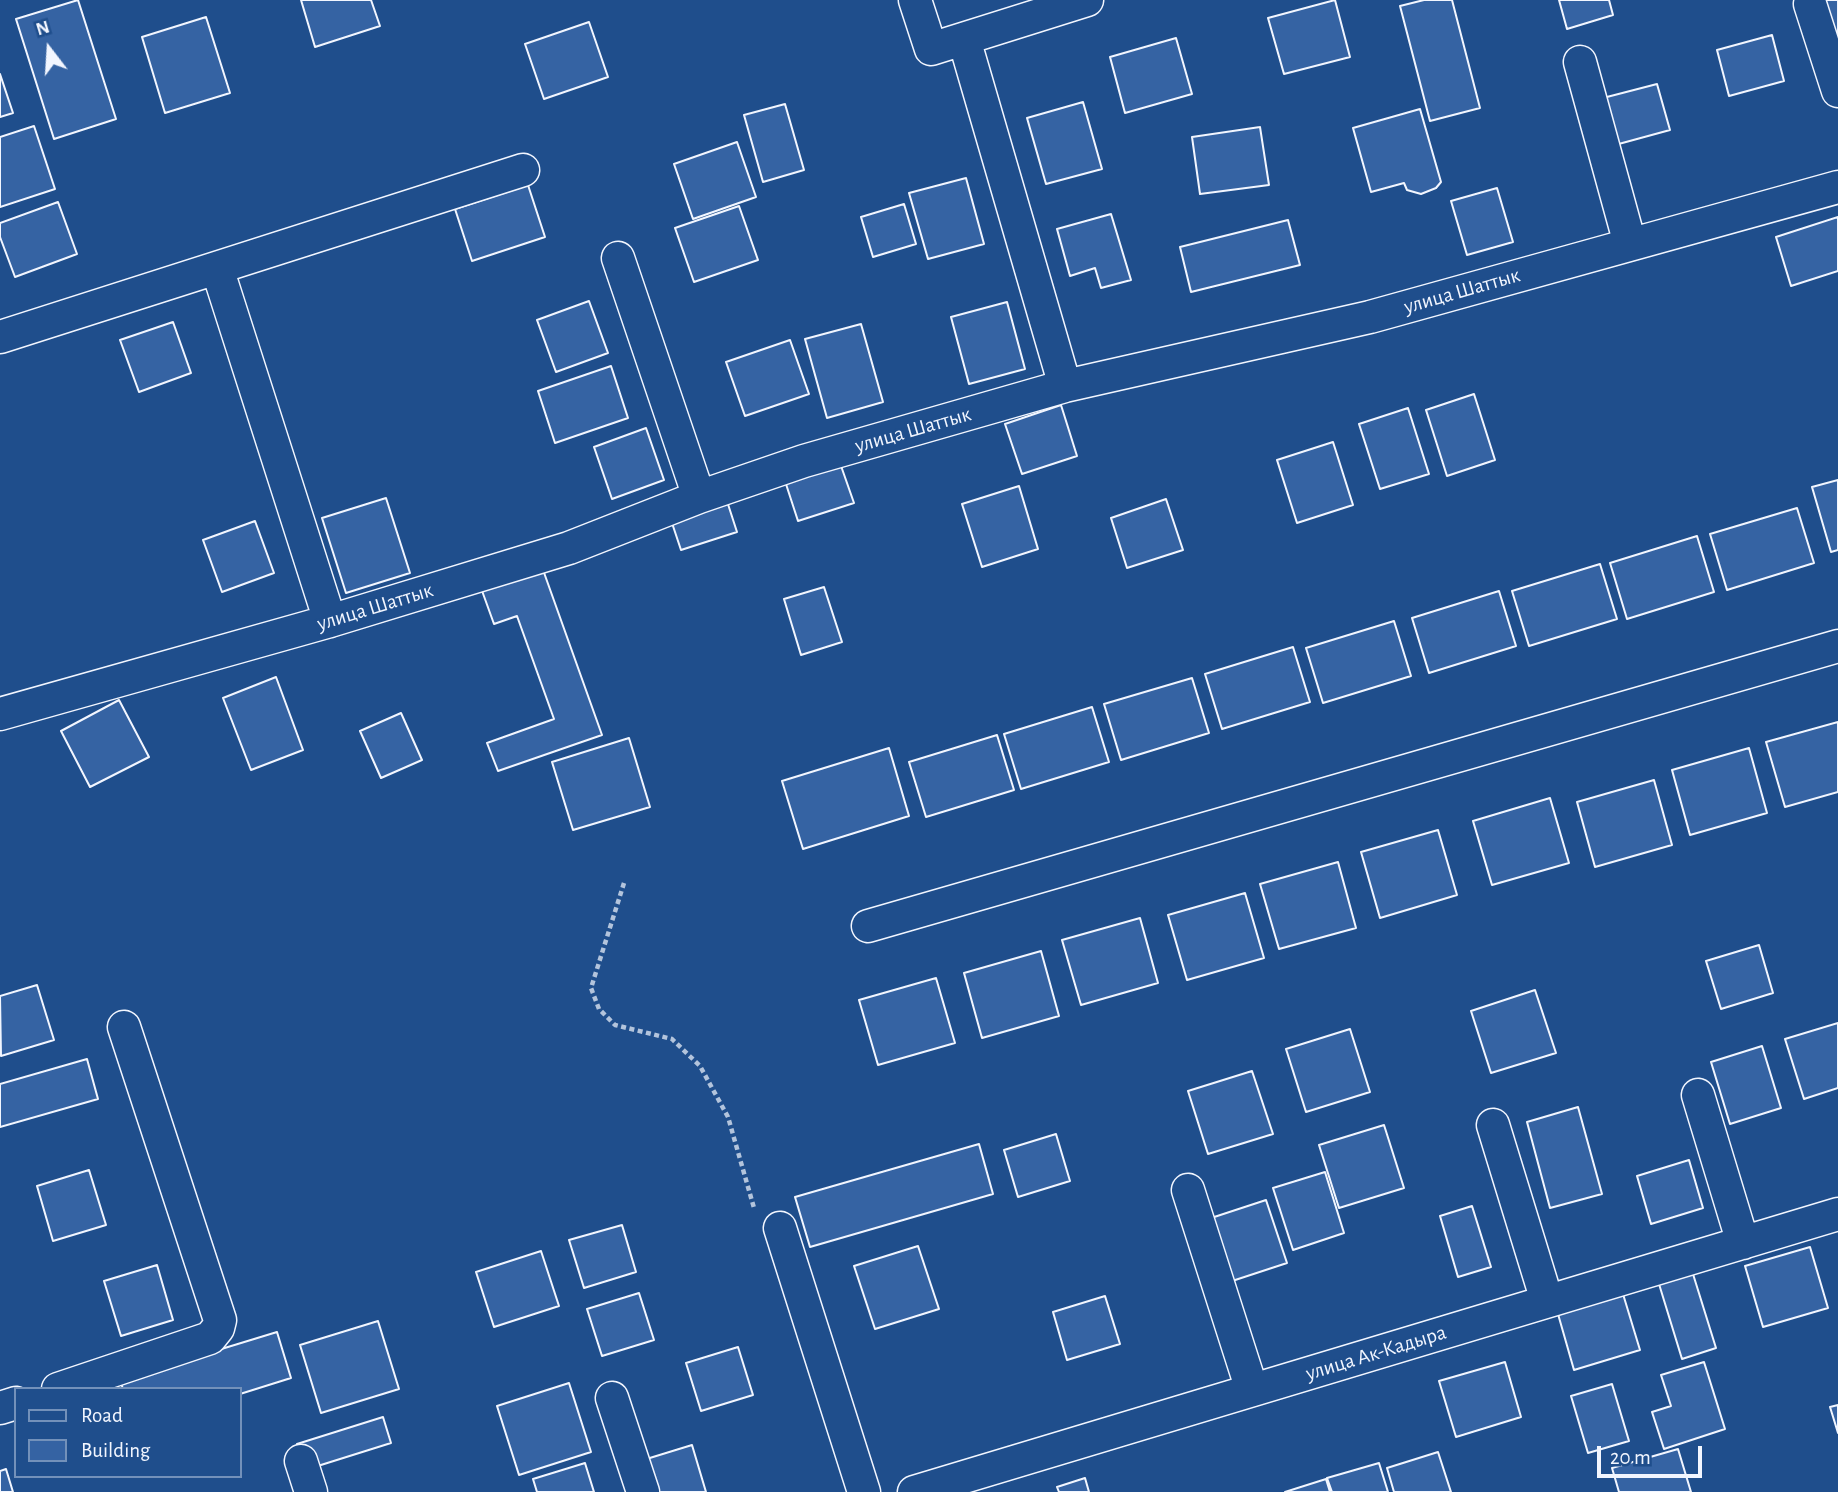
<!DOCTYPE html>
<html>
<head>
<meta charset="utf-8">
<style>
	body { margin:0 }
	#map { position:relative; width:1838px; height:1492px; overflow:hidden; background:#1f4e8c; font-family:"Alegreya Sans",sans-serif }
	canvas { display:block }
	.legend { position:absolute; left:14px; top:1387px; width:228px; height:91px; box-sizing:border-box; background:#1f4e8c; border:2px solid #7391ba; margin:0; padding:9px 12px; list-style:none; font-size:21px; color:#f2f6ff }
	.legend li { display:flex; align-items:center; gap:14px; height:35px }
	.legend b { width:35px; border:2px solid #7391ba }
	.north { position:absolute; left:14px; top:14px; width:70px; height:70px; -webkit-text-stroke:5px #1f4e8c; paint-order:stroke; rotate:343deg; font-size:19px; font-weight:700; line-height:28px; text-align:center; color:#f2f6ff }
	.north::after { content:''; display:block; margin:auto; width:24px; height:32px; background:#f2f6ff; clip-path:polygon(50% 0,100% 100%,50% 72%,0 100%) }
	.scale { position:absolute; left:1597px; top:1446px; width:105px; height:32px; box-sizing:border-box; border:4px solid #f2f6ff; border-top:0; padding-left:9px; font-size:21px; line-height:24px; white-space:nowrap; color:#f2f6ff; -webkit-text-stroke:5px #1f4e8c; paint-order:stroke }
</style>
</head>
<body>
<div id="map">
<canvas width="1838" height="1492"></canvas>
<ul class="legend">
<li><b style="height:9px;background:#1f4e8c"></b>Road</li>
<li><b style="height:19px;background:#3563a3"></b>Building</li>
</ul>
<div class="north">N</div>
<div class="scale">20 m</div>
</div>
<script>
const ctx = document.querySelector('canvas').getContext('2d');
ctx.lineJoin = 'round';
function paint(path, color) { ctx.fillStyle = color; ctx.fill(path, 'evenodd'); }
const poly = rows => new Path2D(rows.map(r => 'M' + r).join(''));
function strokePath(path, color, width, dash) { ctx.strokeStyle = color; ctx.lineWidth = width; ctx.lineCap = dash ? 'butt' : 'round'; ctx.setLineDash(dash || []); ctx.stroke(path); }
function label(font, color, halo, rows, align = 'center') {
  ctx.font = font + ' "Alegreya Sans",sans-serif'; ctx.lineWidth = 5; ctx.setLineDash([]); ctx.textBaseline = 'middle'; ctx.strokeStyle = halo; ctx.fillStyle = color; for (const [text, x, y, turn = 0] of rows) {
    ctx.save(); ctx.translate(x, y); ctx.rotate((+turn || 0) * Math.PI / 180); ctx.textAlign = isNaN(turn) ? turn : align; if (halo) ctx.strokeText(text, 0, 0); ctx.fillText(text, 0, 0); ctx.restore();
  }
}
const building = poly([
	[78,0,116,119,54,139,16,19,78,0],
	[301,0,371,0,380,26,315,47,301,0],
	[1335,0,1350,57,1284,74,1268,18,1335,0],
	[1424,0,1452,0,1480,108,1430,121,1400,6,1424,0],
	[1559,0,1609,0,1613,15,1567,29,1559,0],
	[1819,0,1838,0,1838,59,1819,0],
	[206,17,230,93,165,113,142,37,206,17],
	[589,22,608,77,544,99,525,44,589,22],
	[1772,35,1784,81,1729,96,1717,50,1772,35],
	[1176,38,1192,94,1125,113,1110,57,1176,38],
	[0,74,13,113,0,117,0,74],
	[1657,84,1670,130,1615,145,1603,98,1657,84],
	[1083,102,1102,169,1046,184,1027,118,1083,102],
	[785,104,804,170,763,182,744,115,785,104],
	[1420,109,1441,182,1436,188,1421,194,1407,190,1404,183,1371,192,1353,128,1420,109],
	[34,126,55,189,0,207,0,137,34,126],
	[1260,127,1269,185,1200,194,1192,137,1260,127],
	[737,142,756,197,693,219,674,164,737,142],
	[966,178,984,244,928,259,909,193,966,178],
	[528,185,545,237,472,261,455,209,528,185],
	[1497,188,1513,242,1467,255,1451,201,1497,188],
	[58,202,77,254,15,277,0,237,0,223,58,202],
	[904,204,916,244,873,257,861,217,904,204],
	[739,206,758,260,694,282,675,228,739,206],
	[1111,214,1131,280,1101,288,1095,268,1070,276,1057,229,1111,214],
	[1838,217,1838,271,1791,286,1776,237,1838,217],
	[1288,220,1300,265,1191,292,1180,247,1288,220],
	[589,301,608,353,556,372,537,320,589,301],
	[1007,302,1025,369,969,384,951,317,1007,302],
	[173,322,191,373,139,392,120,340,173,322],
	[861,324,883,402,827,418,805,339,861,324],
	[790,340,809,394,745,416,726,362,790,340],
	[611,366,628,418,555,443,538,391,611,366],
	[1474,394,1495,460,1447,476,1426,410,1474,394],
	[1061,405,1077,456,1022,474,1005,424,1061,405],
	[1408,408,1429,474,1380,489,1359,424,1408,408],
	[646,428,664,480,612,499,594,447,646,428],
	[1333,442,1353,505,1297,523,1277,460,1333,442],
	[840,463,854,503,798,521,785,481,840,463],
	[1838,480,1838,550,1831,552,1812,487,1838,480],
	[1019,486,1038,549,982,567,962,504,1019,486],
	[386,498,410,573,346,593,322,518,386,498],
	[726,498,737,532,681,550,670,517,726,498],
	[1166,499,1183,550,1127,568,1111,518,1166,499],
	[1797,508,1814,563,1727,590,1710,534,1797,508],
	[255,521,274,573,222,592,203,540,255,521],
	[1697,536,1714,592,1627,619,1610,563,1697,536],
	[1600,564,1617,619,1529,646,1512,591,1600,564],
	[542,567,602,735,498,771,487,743,554,719,517,616,494,624,481,588,542,567],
	[824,587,842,642,801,655,784,599,824,587],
	[1499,591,1516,646,1429,673,1412,618,1499,591],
	[1394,621,1411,676,1323,703,1306,648,1394,621],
	[1293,647,1310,702,1222,729,1205,674,1293,647],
	[276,677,303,750,251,770,223,698,276,677],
	[1192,678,1209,733,1121,760,1104,704,1192,678],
	[119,700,149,757,90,787,61,731,119,700],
	[1092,707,1109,762,1021,789,1004,734,1092,707],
	[401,713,422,760,381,778,360,731,401,713],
	[1838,722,1838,792,1785,807,1766,742,1838,722],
	[997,735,1014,790,926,817,909,762,997,735],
	[629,738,650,807,573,830,552,762,629,738],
	[889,748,909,816,803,849,782,781,889,748],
	[1749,748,1767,813,1690,835,1672,770,1749,748],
	[1654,780,1672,845,1595,867,1577,802,1654,780],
	[1550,798,1569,863,1492,885,1473,821,1550,798],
	[1438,830,1457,895,1380,918,1361,852,1438,830],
	[1338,862,1356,928,1279,949,1260,884,1338,862],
	[1245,893,1264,958,1187,980,1168,915,1245,893],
	[1140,918,1158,983,1081,1005,1062,940,1140,918],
	[1759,945,1773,993,1721,1009,1706,961,1759,945],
	[1041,951,1059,1016,982,1038,964,973,1041,951],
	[936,978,955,1043,878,1065,859,1000,936,978],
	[37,985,54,1040,1,1056,0,996,37,985],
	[1535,990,1556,1053,1491,1073,1471,1011,1535,990],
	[1838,1023,1838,1088,1804,1099,1785,1039,1838,1023],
	[1350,1029,1370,1092,1306,1112,1286,1049,1350,1029],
	[1762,1046,1781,1108,1730,1124,1711,1062,1762,1046],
	[87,1059,98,1099,0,1127,0,1084,87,1059],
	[1252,1071,1273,1134,1208,1154,1188,1091,1252,1071],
	[1578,1107,1602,1194,1550,1208,1527,1122,1578,1107],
	[1384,1125,1404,1188,1339,1208,1319,1145,1384,1125],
	[1056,1134,1070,1181,1018,1197,1004,1150,1056,1134],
	[979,1144,993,1194,810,1247,795,1197,979,1144],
	[1689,1160,1703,1208,1651,1224,1637,1176,1689,1160],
	[89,1170,106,1225,53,1241,37,1186,89,1170],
	[1325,1172,1344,1233,1293,1250,1273,1188,1325,1172],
	[1266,1200,1287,1263,1223,1284,1202,1221,1266,1200],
	[1472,1206,1491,1267,1458,1277,1440,1216,1472,1206],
	[622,1225,636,1272,584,1288,569,1240,622,1225],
	[918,1246,939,1309,875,1329,854,1266,918,1246],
	[1810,1247,1828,1308,1763,1327,1745,1266,1810,1247],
	[541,1251,559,1306,494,1327,476,1272,541,1251],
	[157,1265,173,1320,121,1336,104,1281,157,1265],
	[1693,1274,1716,1348,1682,1359,1659,1284,1693,1274],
	[639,1293,654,1340,602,1356,587,1309,639,1293],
	[1623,1294,1640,1350,1574,1370,1558,1314,1623,1294],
	[1105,1296,1120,1344,1067,1360,1053,1312,1105,1296],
	[378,1321,399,1389,321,1413,300,1345,378,1321],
	[277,1332,291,1378,240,1394,240,1389,123,1389,120,1380,277,1332],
	[738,1347,753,1395,701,1411,686,1363,738,1347],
	[1505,1362,1521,1417,1456,1437,1439,1381,1505,1362],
	[1704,1362,1725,1429,1664,1449,1652,1412,1671,1406,1661,1375,1704,1362],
	[569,1383,591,1452,519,1475,497,1406,569,1383],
	[1612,1384,1629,1441,1588,1453,1571,1396,1612,1384],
	[1838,1405,1838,1433,1830,1407,1838,1405],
	[383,1417,391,1443,305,1470,297,1444,383,1417],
	[692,1445,706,1492,649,1492,640,1461,692,1445],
	[1678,1449,1691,1492,1619,1492,1612,1468,1678,1449],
	[1438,1452,1451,1492,1394,1492,1387,1468,1438,1452],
	[585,1463,594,1492,537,1492,533,1479,585,1463],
	[1379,1463,1388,1492,1332,1492,1327,1478,1379,1463],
	[6,1469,13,1492,0,1492,0,1471,6,1469],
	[1085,1478,1089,1492,1059,1492,1057,1487,1085,1478],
	[1326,1479,1330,1492,1285,1492,1326,1479]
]);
paint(building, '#3563a3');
strokePath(building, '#f2f6ff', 2);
const minor = poly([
	[915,0,931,49,1087,0],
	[1810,4,1838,91],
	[964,39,1065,386],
	[1580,62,1630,244],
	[618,258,699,497],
	[217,268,330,621],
	[0,337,523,170],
	[0,714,330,621,569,548,699,497,804,461,1065,386,1370,317,1838,187],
	[868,926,1838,646],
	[1698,1095,1743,1243],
	[1493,1125,1547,1301],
	[1188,1190,1252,1390],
	[780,1228,864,1492],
	[58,1389,210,1338,218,1328,220,1320,124,1027],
	[612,1398,643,1492],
	[0,1408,16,1403],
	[301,1461,311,1492],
	[914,1492,1838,1214]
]);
strokePath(minor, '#f2f6ff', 35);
strokePath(poly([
	[624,883,591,988,599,1009,615,1025,672,1039,700,1066,728,1117,754,1208]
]), '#b3c4dc', 4.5, [5, 3.5]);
strokePath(minor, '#1f4e8c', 32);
label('21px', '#f2f6ff', '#1f4e8c', [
	["улица Шаттык",1462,291,-16],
	["улица Шаттык",913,430,-16],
	["улица Шаттык",375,607,-17],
	["улица Ак-Кадыра",1376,1353,-17]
]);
</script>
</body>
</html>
